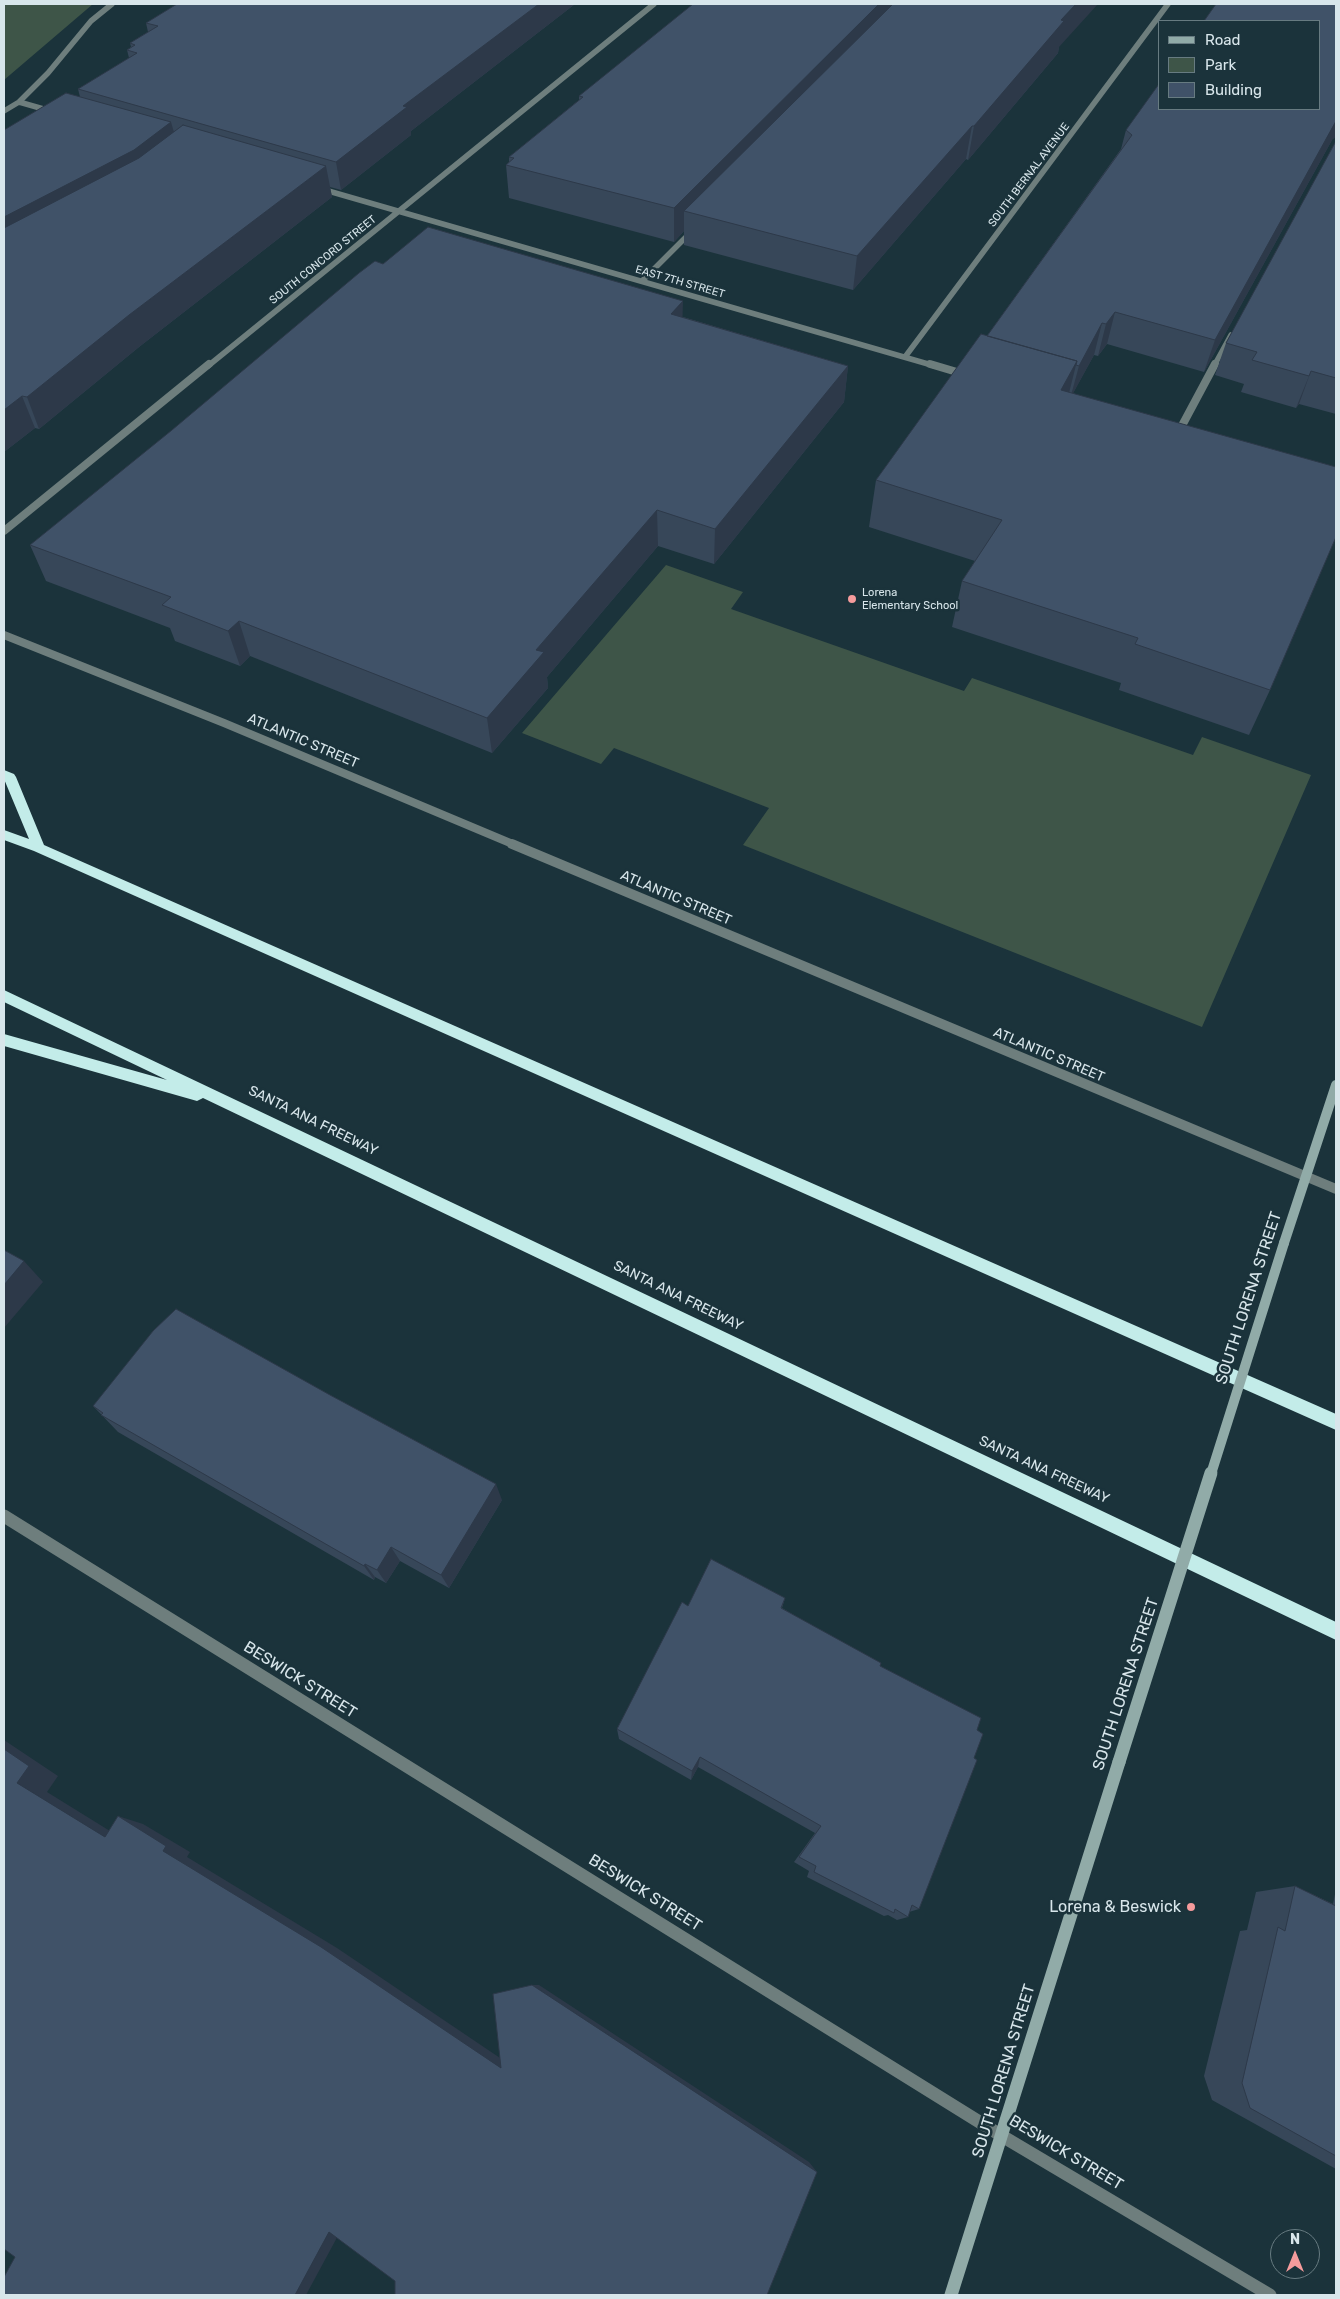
<!DOCTYPE html>
<html>
<head>
<meta charset="utf-8">
<style>
	body { margin:0 }
	#map { position:relative; width:1340px; height:2299px; overflow:hidden; background:#1b333b; font-family:Rubik,sans-serif }
	canvas { display:block }
	.frame { position:absolute; inset:0; border:5px solid #d8e6eb; pointer-events:none }
	.legend { position:absolute; left:1158px; top:20px; width:162px; height:90px; box-sizing:border-box; background:#1b333b; border:1px solid #677b81; margin:0; padding:6px 9px; list-style:none; font-size:15px; color:#d8e6eb }
	.legend li { display:flex; align-items:center; gap:10px; height:25px }
	.legend b { width:25px; border:1px solid #677b81 }
	.north { position:absolute; left:1270px; top:2229px; width:50px; height:50px; box-sizing:border-box; background:#1b333b; border:1px solid #677b81; border-radius:50%; rotate:0deg; font-size:14px; font-weight:700; line-height:20px; text-align:center; color:#d8e6eb }
	.north::after { content:''; display:block; margin:auto; width:18px; height:22px; background:#f59b9c; clip-path:polygon(50% 0,100% 100%,50% 72%,0 100%) }
</style>
</head>
<body>
<div id="map">
<canvas width="1340" height="2299"></canvas>
<div class="frame"></div>
<ul class="legend">
<li><b style="height:6px;background:#91aba8"></b>Road</li>
<li><b style="height:14px;background:#3e5548"></b>Park</li>
<li><b style="height:14px;background:#405268"></b>Building</li>
</ul>
<div class="north">N</div>
</div>
<script>
const ctx = document.querySelector('canvas').getContext('2d');
ctx.lineJoin = 'round';
function paint(path, color) { ctx.fillStyle = color; ctx.fill(path, 'evenodd'); }
const poly = rows => new Path2D(rows.map(r => 'M' + r).join(''));
function strokePath(path, color, width, dash) { ctx.strokeStyle = color; ctx.lineWidth = width; ctx.lineCap = dash ? 'butt' : 'round'; ctx.setLineDash(dash || []); ctx.stroke(path); }
function label(font, color, halo, rows, align = 'center') {
  ctx.font = font + ' Rubik,sans-serif'; ctx.lineWidth = 5; ctx.setLineDash([]); ctx.textBaseline = 'middle'; ctx.strokeStyle = halo; ctx.fillStyle = color; for (const [text, x, y, turn = 0] of rows) {
    ctx.save(); ctx.translate(x, y); ctx.rotate((+turn || 0) * Math.PI / 180); ctx.textAlign = isNaN(turn) ? turn : align; if (halo) ctx.strokeText(text, 0, 0); ctx.fillText(text, 0, 0); ctx.restore();
  }
}
paint(poly([
	[4,4,93,4,4,80],
	[666,565,743,592,731,609,964,691,972,678,1193,755,1202,737,1311,775,1202,1027,743,845,769,808,614,748,601,764,522,733]
]), '#3e5548');
strokePath(poly([
	[642,281,693,230],
	[1214,366,1231,335]
]), '#6e7e7d', 5.5);
strokePath(poly([
	[1177,435,1215,364]
]), '#6e7e7d', 8);
strokePath(poly([
	[19,102,54,112],
	[4,111,19,102,48,73,91,21,112,4],
	[318,188,935,366],
	[905,357,1168,4],
	[208,366,654,4]
]), '#6e7e7d', 5.5);
strokePath(poly([
	[930,364,967,375],
	[4,531,209,364],
	[4,635,224,723,515,845]
]), '#6e7e7d', 8);
strokePath(poly([
	[512,844,1336,1189]
]), '#6e7e7d', 10);
strokePath(poly([
	[4,1516,1002,2136,1270,2295]
]), '#6e7e7d', 13);
strokePath(poly([
	[1284,1243,1336,1085]
]), '#91aba8', 10);
strokePath(poly([
	[951,2295,1119,1762]
]), '#91aba8', 13);
paint(poly([
	[4,770,14,774,16,777,44,845,1336,1414,1336,1430,34,851,4,840,4,830,29,839,4,779,4,770],
	[4,990,1336,1622,1336,1640,203,1098,197,1101,4,1046,4,1034,167,1080,4,1002,4,990]
]), '#c3ece9');
strokePath(poly([
	[1211,1474,1284,1243]
]), '#91aba8', 10);
strokePath(poly([
	[1119,1762,1211,1473]
]), '#91aba8', 13);
paint(poly([
	[177,4,575,4,411,131,411,135,341,190,330,187,332,197,139,347,39,429,35,428,4,452,80,97,78,89,129,58,127,50,131,47,130,43,148,32,146,23],
	[1059,47,1058,53,968,160,966,159,853,290,684,245,684,231,674,242,509,198,506,165,509,162,509,157,579,100,579,96],
	[1126,130,1332,140,1204,372,1107,344,1098,356,1094,355,1073,393,1270,690,1249,735,1119,690,1121,683,952,627,962,581,975,561,869,527,876,480,987,336,1121,149],
	[1336,141,1336,414,1299,404,1296,408,1241,392,1244,384,1215,375,1226,343],
	[383,264,683,317,848,366,844,402,714,564,658,546,547,677,548,688,492,753,250,656,240,666,175,641,170,628,46,581,30,545],
	[93,1406,502,1500,449,1588,400,1561,386,1583,375,1577,374,1580,118,1432],
	[785,1598,782,1608,880,1666,977,1730,974,1758,919,1909,909,1912,908,1917,897,1920,888,1915,884,1916,807,1877,809,1871,794,1862,815,1833,698,1767,691,1780,619,1739,617,1729,688,1606],
	[1295,1886,1333,1904,1336,1889,1336,2169,1212,2100,1204,2076,1240,1931,1247,1930,1256,1892]
]), '#374759');
paint(poly([
	[539,4,575,4,411,131,411,135,341,190,336,162,403,106],
	[879,4,908,4,684,211,684,231,674,242,674,208],
	[1076,4,1098,4,1059,47,1058,53,968,160,974,126,1061,20],
	[1336,121,1336,137,1332,140,1204,372,1215,340],
	[171,122,180,153,4,255,4,217],
	[972,126,966,159,853,290,857,256],
	[326,166,332,197,139,347,39,429,27,397,129,315],
	[683,301,682,337,671,314],
	[1115,312,1107,344,1098,356,1106,324],
	[1102,323,1094,355,1070,399,1079,366],
	[1077,361,1065,409,1061,390],
	[848,366,844,402,714,564,715,529],
	[1311,371,1299,404,1296,408,1309,376],
	[22,396,35,428,4,452,4,410],
	[657,510,658,546,547,677,548,688,492,753,487,718,536,650],
	[239,621,250,656,240,666,228,631],
	[24,1261,43,1282,4,1328,4,1285],
	[496,1484,502,1500,449,1588,441,1575],
	[391,1547,400,1561,386,1583,377,1570],
	[365,1564,375,1577,374,1580,364,1566],
	[4,1740,58,1776,47,1792,131,1844,105,1837,17,1783,4,1749],
	[700,1757,698,1767,691,1780,692,1771],
	[118,1816,143,1824,190,1852,187,1857,337,1948,509,2064,501,2068,163,1851],
	[532,1985,539,1985,809,2162,817,2172],
	[347,2219,306,2295,295,2295,329,2232]
]), '#2d3949');
const building = poly([
	[177,4,539,4,403,106,407,107,336,162,78,89,137,53,127,50,135,45,130,43,158,26,146,23,177,4],
	[693,4,879,4,674,208,506,165,514,158,509,157,583,97,579,96,693,4],
	[893,4,1076,4,1061,20,1064,21,974,126,972,126,857,256,684,211,893,4],
	[1216,4,1336,4,1336,121,1215,340,1115,312,1106,324,1102,323,1079,366,1076,365,1077,361,987,336,1132,135,1126,130,1159,84,1159,109,1319,109,1319,21,1204,21,1216,4],
	[66,93,171,122,134,150,4,217,4,130,66,93],
	[183,125,326,166,129,315,27,397,22,396,4,410,4,228,139,158,183,125],
	[1336,141,1336,378,1311,371,1309,376,1252,360,1257,352,1226,343,1336,141],
	[428,227,683,301,671,314,848,366,715,529,657,510,536,650,544,652,487,718,239,621,228,631,162,605,171,597,30,545,172,430,359,273,375,261,383,264,428,227],
	[981,334,1077,361,1061,390,1336,467,1336,537,1270,690,1135,644,1138,638,962,581,1002,520,876,480,981,334],
	[4,1250,24,1261,4,1285,4,1250],
	[176,1309,330,1395,496,1484,441,1575,391,1547,377,1570,365,1564,364,1566,101,1415,103,1413,93,1406,153,1331,176,1309],
	[711,1559,785,1598,781,1608,881,1663,880,1666,981,1718,977,1730,983,1734,974,1758,977,1760,919,1909,912,1905,908,1917,895,1909,894,1913,814,1872,816,1866,799,1857,821,1826,700,1757,692,1771,617,1729,682,1602,688,1606,711,1559],
	[4,1749,29,1766,17,1783,105,1837,118,1816,166,1846,163,1851,321,1947,501,2068,493,1994,532,1985,817,2172,767,2295,395,2295,395,2281,329,2232,295,2295,4,2295,4,2277,15,2257,4,2249,4,1749],
	[1295,1886,1336,1906,1336,2156,1250,2108,1242,2083,1278,1927,1285,1931,1295,1886]
]);
paint(building, '#405268');
strokePath(building, '#2d3949', 1);
for (const [x, y, r, color] of [
	[852,599,5,"#f59b9c"],
	[1191,1907,5,"#f59b9c"]
]) { const dot = new Path2D(); dot.arc(x, y, r, 0, 2 * Math.PI); ctx.fillStyle = color; ctx.fill(dot); strokePath(dot, '#1b333b', 2); }
label('11px', '#d8e6eb', '#1b333b', [
	["SOUTH BERNAL AVENUE",1029,175,-53],
	["SOUTH CONCORD STREET",323,260,-39],
	["EAST 7TH STREET",680,282,16]
]);
label('11px', '#d8e6eb', '#1b333b', [
	["Lorena",862,593],
	["Elementary School",862,606]
], 'left');
label('14px', '#d8e6eb', '#1b333b', [
	["ATLANTIC STREET",303,741,23],
	["ATLANTIC STREET",676,898,23],
	["ATLANTIC STREET",1049,1055,23],
	["SANTA ANA FREEWAY",313,1121,26],
	["SANTA ANA FREEWAY",678,1296,26],
	["SANTA ANA FREEWAY",1044,1470,25]
]);
label('16px', '#d8e6eb', '#1b333b', [
	["SOUTH LORENA STREET",1249,1298,-72],
	["BESWICK STREET",300,1680,32],
	["SOUTH LORENA STREET",1126,1684,-72],
	["BESWICK STREET",645,1893,32],
	["SOUTH LORENA STREET",1004,2071,-73],
	["BESWICK STREET",1066,2153,31]
]);
label('16px', '#d8e6eb', '#1b333b', [
	["Lorena & Beswick",1181,1907]
], 'right');
</script>
</body>
</html>
